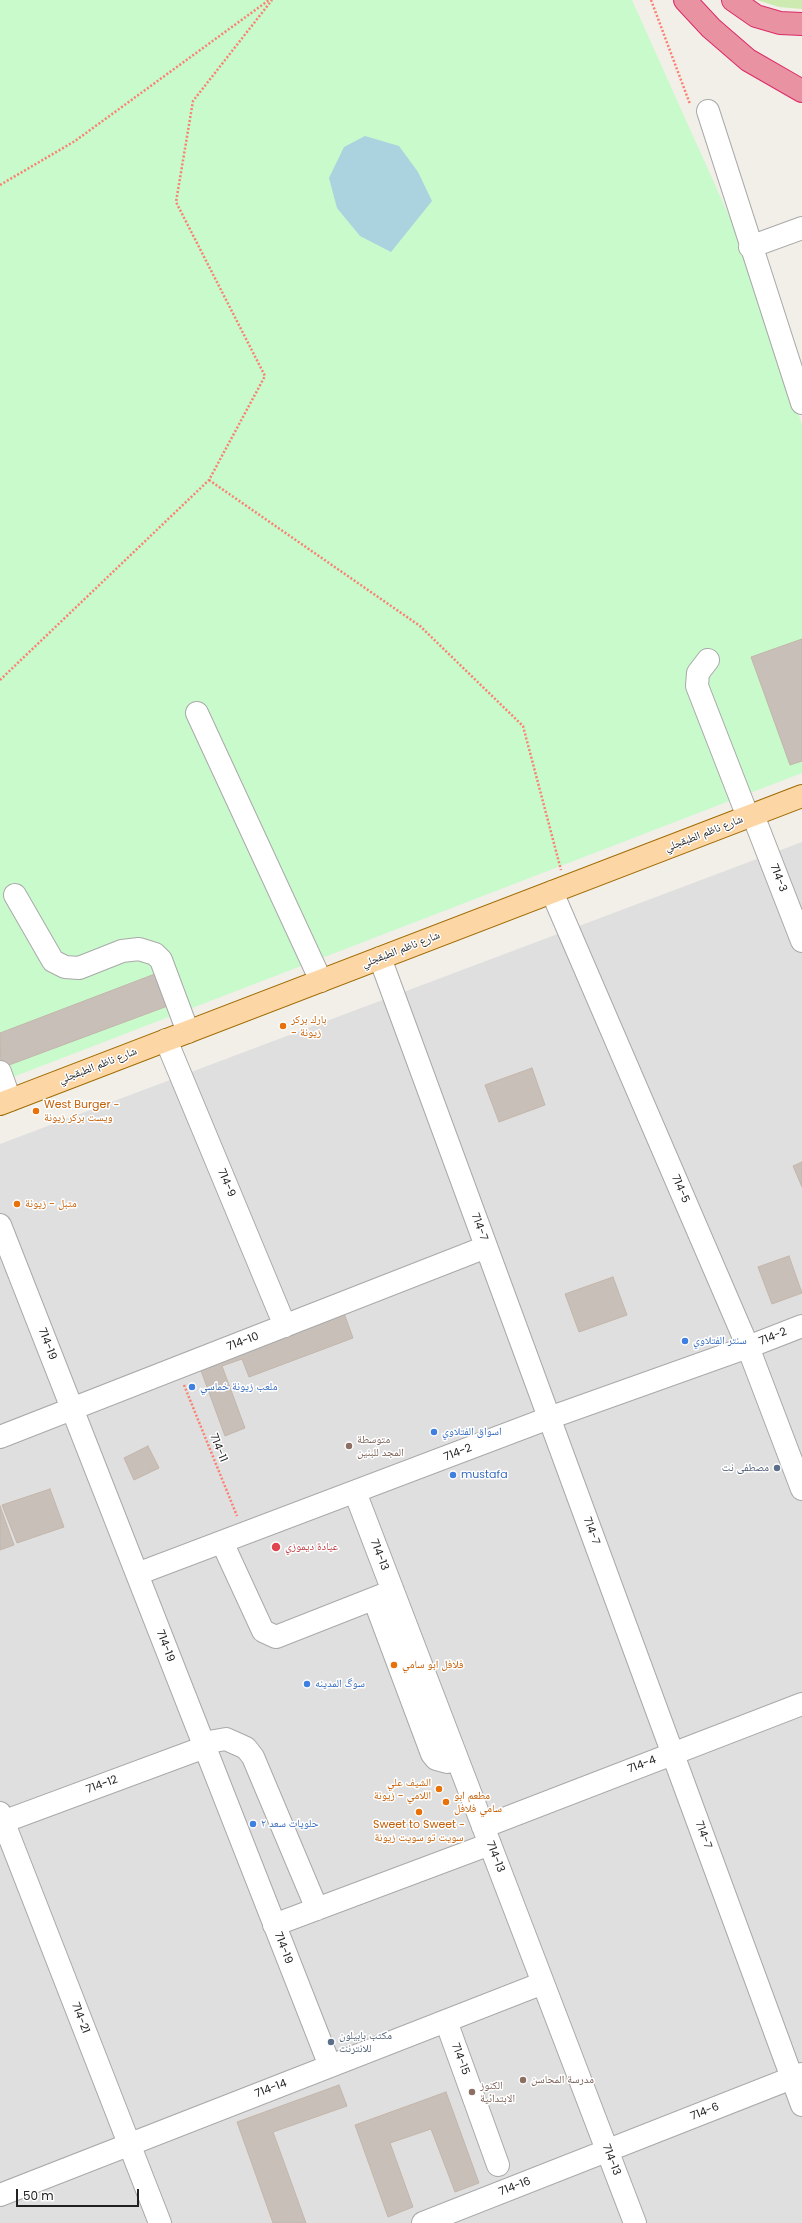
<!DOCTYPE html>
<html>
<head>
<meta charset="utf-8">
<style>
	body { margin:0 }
	#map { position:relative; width:802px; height:2223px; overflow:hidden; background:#f2efe9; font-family:Poppins,sans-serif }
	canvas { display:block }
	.scale { position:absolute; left:16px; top:2189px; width:123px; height:18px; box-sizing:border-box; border:2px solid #222; border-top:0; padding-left:5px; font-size:12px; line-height:14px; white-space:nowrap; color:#222; -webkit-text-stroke:3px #fff; paint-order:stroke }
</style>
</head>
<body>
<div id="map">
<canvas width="802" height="2223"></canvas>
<div class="scale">50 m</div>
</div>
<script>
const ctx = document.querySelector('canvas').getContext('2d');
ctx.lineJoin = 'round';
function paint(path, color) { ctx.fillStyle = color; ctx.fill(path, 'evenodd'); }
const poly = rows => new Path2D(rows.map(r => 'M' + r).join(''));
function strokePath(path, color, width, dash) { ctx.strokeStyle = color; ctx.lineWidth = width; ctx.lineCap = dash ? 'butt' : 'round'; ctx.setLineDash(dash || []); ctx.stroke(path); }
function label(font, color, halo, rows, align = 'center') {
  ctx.font = font + ' Poppins,"Noto Naskh Arabic",sans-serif'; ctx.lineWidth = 3; ctx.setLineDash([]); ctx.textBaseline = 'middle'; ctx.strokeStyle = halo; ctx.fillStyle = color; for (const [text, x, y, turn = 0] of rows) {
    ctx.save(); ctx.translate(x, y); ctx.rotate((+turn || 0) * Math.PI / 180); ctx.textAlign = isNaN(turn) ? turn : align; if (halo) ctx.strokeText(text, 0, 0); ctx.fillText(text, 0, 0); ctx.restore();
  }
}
paint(poly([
	[802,842,802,2223,0,2223,0,1144]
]), '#e0dfdf');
paint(poly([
	[757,0,802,0,802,9,779,7]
]), '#cdebb0');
paint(poly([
	[0,0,632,0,747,256,802,425,802,773,0,1082]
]), '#c8facc');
paint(poly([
	[365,136,399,146,418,172,432,201,391,252,360,236,337,208,329,178,344,147]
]), '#aad3df');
const building = poly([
	[802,639,802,761,790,765,751,657,802,639],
	[160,972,173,1004,1,1068,0,1033,160,972],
	[532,1068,545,1105,499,1122,485,1085,532,1068],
	[802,1162,802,1187,793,1166,802,1162],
	[789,1256,802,1293,772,1304,758,1267,789,1256],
	[613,1277,627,1315,579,1332,565,1294,613,1277],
	[344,1313,353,1338,249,1377,242,1359,222,1366,245,1428,225,1436,200,1368,344,1313],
	[148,1446,159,1468,134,1480,124,1458,148,1446],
	[50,1489,64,1527,17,1543,2,1505,50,1489],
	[0,1506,14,1545,0,1550,0,1506],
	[339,2085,347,2106,273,2132,306,2223,273,2223,237,2122,339,2085],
	[446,2092,479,2183,455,2192,431,2129,390,2143,413,2207,388,2217,355,2125,446,2092]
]);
paint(building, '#c7bfb8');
strokePath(building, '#c4b6ab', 1);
const minor = poly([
	[708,111,802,403],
	[750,247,802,228],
	[708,660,698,673,697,686,748,817],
	[197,713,321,981],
	[753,815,802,941],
	[552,892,748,1347,802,1489],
	[15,895,53,961,65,967,79,968,122,951,139,949,155,954,161,960,188,1032],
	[380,958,802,2105],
	[166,1040,285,1326],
	[0,1072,10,1100],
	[0,1225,330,2066],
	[0,1437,486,1247],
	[355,1492,635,2223],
	[222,1542,263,1631,276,1637,393,1591],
	[137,1574,549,1418,748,1347,802,1326],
	[374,1599,432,1754,436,1759,447,1762,457,1759],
	[203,1743,226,1739,246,1748,253,1757,317,1909],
	[0,1813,160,2223],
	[0,1823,205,1747],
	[483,1827,802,1704],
	[274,1925,490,1844],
	[446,2021,498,2165],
	[0,2195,543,1983],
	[423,2223,802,2074]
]);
const major = poly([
	[0,1104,802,796]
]);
const highway = poly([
	[685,0,711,28,748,60,802,91],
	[733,0,756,16,780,23,802,24]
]);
strokePath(minor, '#a9a9a9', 24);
strokePath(major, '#a06b00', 24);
strokePath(highway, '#dc2a67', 24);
strokePath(poly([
	[651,0,690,104],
	[0,185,75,141,269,0],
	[209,480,420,626,523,726,561,870],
	[0,680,209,480,265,376,176,202,193,101,272,0],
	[184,1385,237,1516]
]), '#fa8072', 2.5, [2, 2]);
strokePath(minor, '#fff', 22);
strokePath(major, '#fcd6a4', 22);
strokePath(highway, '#e892a2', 22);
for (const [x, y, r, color] of [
	[283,1026,4,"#e8710a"],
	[36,1111,4,"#e8710a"],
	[17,1204,4,"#e8710a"],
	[685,1341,4,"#3f7fe0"],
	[192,1387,4,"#3f7fe0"],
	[434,1432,4,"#3f7fe0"],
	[349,1446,4,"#8d6e63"],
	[777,1468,4,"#5c6f8a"],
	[453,1475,4,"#3f7fe0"],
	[276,1547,5,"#e0444e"],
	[394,1665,4,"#e8710a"],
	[307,1684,4,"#3f7fe0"],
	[439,1789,4,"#e8710a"],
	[446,1802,4,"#e8710a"],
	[419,1812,4,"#e8710a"],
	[253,1824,4,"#3f7fe0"],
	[331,2042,4,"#5c6f8a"],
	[523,2080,4,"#8d6e63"],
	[472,2092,4,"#8d6e63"]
]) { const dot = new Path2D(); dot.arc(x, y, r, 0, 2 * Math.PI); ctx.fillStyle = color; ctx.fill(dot); strokePath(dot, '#fff', 1.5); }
label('11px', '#222', '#fff', [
	["شارع ناظم الطبقجلي",704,834,-21],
	["714-3",778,878,69],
	["شارع ناظم الطبقجلي",401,950,-21],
	["شارع ناظم الطبقجلي",98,1066,-21],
	["714-9",226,1183,67],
	["714-5",680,1189,67],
	["714-7",479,1227,70],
	["714-2",773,1337,-22],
	["714-10",243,1342,-21],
	["714-19",47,1344,69],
	["714-11",218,1448,68],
	["714-2",458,1453,-21],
	["714-7",591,1531,70],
	["714-13",379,1555,69],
	["714-19",165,1646,69],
	["714-4",642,1765,-21],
	["714-12",102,1785,-20],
	["714-7",703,1835,70],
	["714-13",495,1857,69],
	["714-19",283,1948,69],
	["714-21",80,2018,69],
	["714-15",460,2059,70],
	["714-14",271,2089,-21],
	["714-6",705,2112,-22],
	["714-13",611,2160,69],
	["714-16",515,2187,-21]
]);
label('11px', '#c56008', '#fff', [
	["بارك بركر",291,1020],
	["- زيونة",291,1033],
	["West Burger -",44,1105],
	["ويست بركر زيونة",44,1118],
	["متبل - زيونة",25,1204],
	["فلافل ابو سامي",402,1665],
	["الشيف علي",431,1783,"right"],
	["اللامي - زيونة",431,1796,"right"],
	["مطعم ابو",454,1796],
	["سامي فلافل",454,1809],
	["Sweet to Sweet -",419,1825,"center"],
	["سويت تو سويت زيونة",419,1838,"center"]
], 'left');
label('11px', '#366cbe', '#fff', [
	["سنتر الفتلاوي",693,1341],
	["ملعب زيونة خماسي",200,1387],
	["اسواق الفتلاوي",442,1432],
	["mustafa",461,1475],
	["سوگ المدينه",315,1684],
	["حلويات سعد ٢",261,1824]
], 'left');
label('11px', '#785e54', '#fff', [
	["متوسطة",357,1440],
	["المجد للبنين",357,1453],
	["مدرسة المحاسن",531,2080],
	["الكنوز",480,2086],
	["الابتدائية",480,2099]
], 'left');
label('11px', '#4e5e75', '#fff', [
	["مصطفى نت",769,1468],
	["مكتب بابيلون",339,2036,"left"],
	["للانترنت",339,2049,"left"]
], 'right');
label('11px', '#be3a42', '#fff', [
	["عيادة ديموزي",285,1547]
], 'left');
</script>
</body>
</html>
